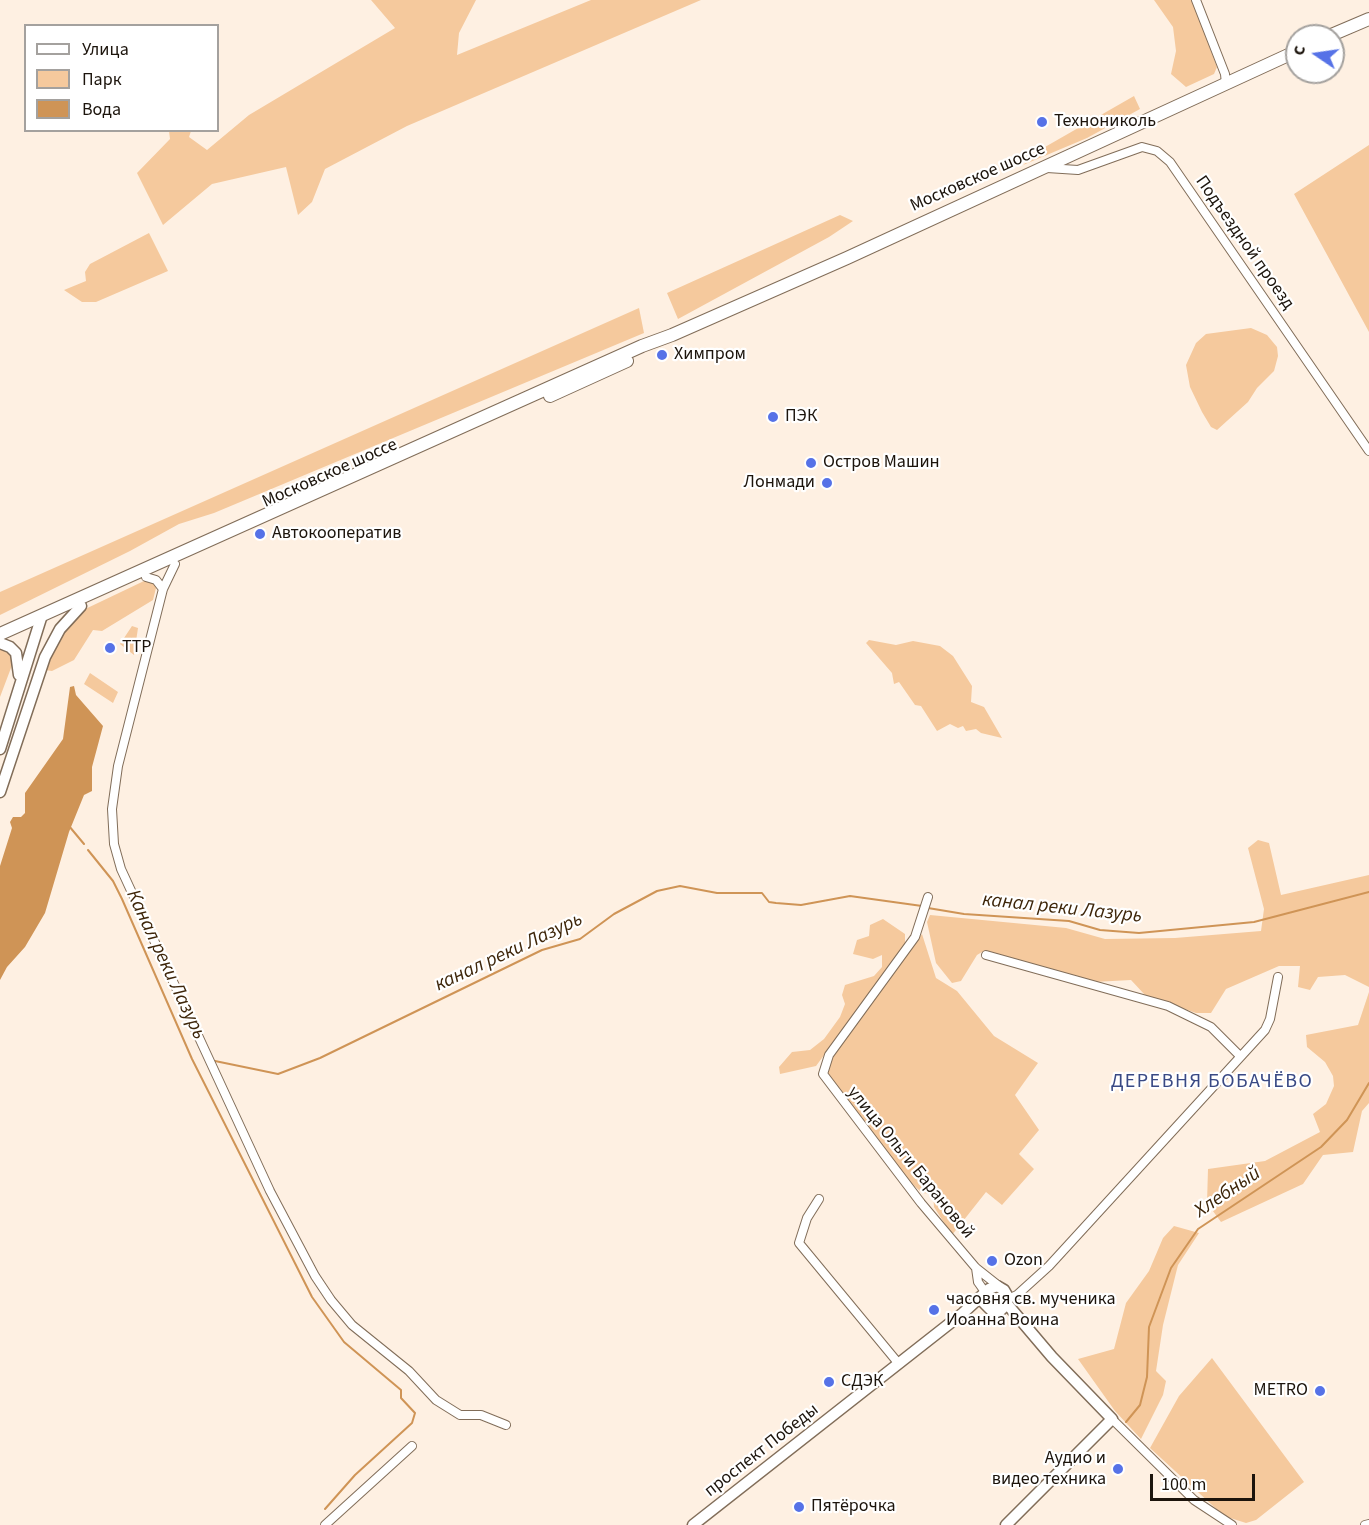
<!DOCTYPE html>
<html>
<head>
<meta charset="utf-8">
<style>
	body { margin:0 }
	#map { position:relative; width:1369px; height:1525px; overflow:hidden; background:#fef0e2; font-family:"Source Sans 3",sans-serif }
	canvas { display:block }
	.legend { position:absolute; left:24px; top:24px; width:195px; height:108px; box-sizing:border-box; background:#fff; border:2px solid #a4a19e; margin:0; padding:8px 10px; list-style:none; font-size:18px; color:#1c140c }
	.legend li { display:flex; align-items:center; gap:12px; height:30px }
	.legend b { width:30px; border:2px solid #a4a19e }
	.north { position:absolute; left:1285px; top:24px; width:60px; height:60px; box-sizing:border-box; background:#fff; border:2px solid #a4a19e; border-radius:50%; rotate:283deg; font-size:16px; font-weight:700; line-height:24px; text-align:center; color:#1c140c }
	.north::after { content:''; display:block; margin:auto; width:21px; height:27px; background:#5672e7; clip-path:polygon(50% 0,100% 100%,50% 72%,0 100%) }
	.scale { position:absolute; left:1150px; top:1474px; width:105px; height:27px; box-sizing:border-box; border:3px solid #1c140c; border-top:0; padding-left:8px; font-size:18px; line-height:21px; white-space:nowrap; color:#1c140c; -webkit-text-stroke:4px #fff; paint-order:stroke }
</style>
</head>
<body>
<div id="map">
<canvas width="1369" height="1525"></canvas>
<ul class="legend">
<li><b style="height:8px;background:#fff"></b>Улица</li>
<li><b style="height:16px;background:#f5c99d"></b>Парк</li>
<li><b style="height:16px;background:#cf9456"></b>Вода</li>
</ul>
<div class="north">С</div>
<div class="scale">100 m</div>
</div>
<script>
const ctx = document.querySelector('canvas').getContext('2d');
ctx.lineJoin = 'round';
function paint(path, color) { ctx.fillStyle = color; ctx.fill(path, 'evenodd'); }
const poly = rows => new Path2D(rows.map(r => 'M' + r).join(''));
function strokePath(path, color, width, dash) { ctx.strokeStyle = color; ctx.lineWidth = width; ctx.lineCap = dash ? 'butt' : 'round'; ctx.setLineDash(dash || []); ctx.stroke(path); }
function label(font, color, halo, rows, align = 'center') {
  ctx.font = font + ' "Source Sans 3",sans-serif'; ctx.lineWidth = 4.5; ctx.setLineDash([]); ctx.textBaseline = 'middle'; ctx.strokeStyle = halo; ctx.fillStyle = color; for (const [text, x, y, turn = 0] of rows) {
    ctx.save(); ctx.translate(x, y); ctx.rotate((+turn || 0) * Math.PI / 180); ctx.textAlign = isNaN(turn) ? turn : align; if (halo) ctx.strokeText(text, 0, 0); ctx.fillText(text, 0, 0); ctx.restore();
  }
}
paint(poly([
	[371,0,476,0,459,33,457,55,591,0,701,0,407,126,325,169,312,202,298,215,286,167,212,184,163,225,137,173,170,139,169,131,191,131,189,137,207,150,249,115,395,28],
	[1154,0,1192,0,1217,67,1214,74,1186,87,1171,74,1176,51,1173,27],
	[1134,96,1140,109,1087,138,1023,165,1045,147],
	[1369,145,1369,332,1294,194],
	[840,215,853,221,829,237,678,319,667,293],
	[149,233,168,271,96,302,82,302,64,290,86,281,85,272,90,264],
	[639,308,644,333,214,513,179,524,130,551,0,615,0,592],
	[1251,328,1267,335,1277,347,1278,356,1274,371,1257,388,1248,402,1217,430,1211,427,1202,412,1190,387,1186,365,1196,343,1206,334],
	[152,580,155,582,156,588,153,600,102,631,93,630,74,660,52,671,45,670,60,638,71,620,79,612,144,581],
	[132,626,138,628,134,655,120,644],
	[869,640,896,645,913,641,940,646,953,656,972,686,971,702,984,707,1002,738,981,733,976,729,966,731,963,726,958,728,950,724,937,731,921,706,915,705,899,682,894,684,892,673,866,643],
	[0,647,13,655,14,660,0,697],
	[90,673,118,692,113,703,84,684],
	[1258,840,1269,843,1281,895,1369,875,1369,987,1345,975,1318,977,1310,990,1298,987,1300,966,1279,966,1226,989,1211,1013,1196,1013,1145,995,1131,980,1094,982,982,952,977,955,961,981,952,983,936,963,927,922,930,915,1066,928,1105,939,1175,938,1261,931,1264,909,1248,848],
	[883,919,905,934,905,946,816,1066,780,1074,779,1067,792,1052,810,1050,824,1039,840,1017,845,1004,842,995,845,985,874,976,882,967,882,955,873,959,853,954,857,940,869,936,870,925],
	[922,934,936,978,957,991,994,1036,1038,1063,1015,1095,1039,1130,1019,1154,1034,1169,1002,1205,986,1192,952,1235,934,1207,933,1194,922,1193,904,1176,828,1075,827,1069,828,1060],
	[1369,992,1369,1103,1362,1111,1353,1152,1323,1155,1303,1184,1221,1222,1207,1203,1208,1169,1265,1161,1320,1132,1313,1114,1326,1104,1334,1086,1333,1076,1325,1062,1307,1047,1306,1035,1358,1025],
	[1174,1226,1199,1233,1178,1265,1163,1325,1156,1371,1166,1381,1163,1395,1141,1439,1115,1411,1078,1359,1114,1349,1126,1303,1149,1271,1163,1238],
	[1212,1358,1304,1482,1256,1520,1246,1523,1224,1516,1150,1448,1179,1396]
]), '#f5c99d');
paint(poly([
	[74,686,76,695,103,726,92,767,92,791,84,795,69,832,45,913,25,947,7,967,0,980,0,866,12,828,10,822,13,817,21,817,25,813,25,793,63,739,70,687]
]), '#cf9456');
strokePath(poly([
	[69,826,84,844],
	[88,850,113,881,122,899,192,1059,312,1297,344,1342,401,1390,401,1398,415,1413,412,1423,355,1475,325,1509],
	[928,908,964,914,1069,921,1100,930,1139,933,1254,922,1369,892],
	[215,1061,278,1074,320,1058,542,950,580,939,614,914,657,891,680,886,717,893,762,893,769,902,776,903,801,905,850,896,922,906],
	[1126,1422,1140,1405,1147,1377,1149,1327,1171,1268,1198,1229,1321,1147,1347,1120,1369,1083]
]), '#cf9456', 2);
const minor = poly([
	[1196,0,1225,74,1226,84],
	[1047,168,1078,170,1142,147,1157,151,1170,162,1369,451],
	[175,564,163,589,118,766,112,809,114,844,121,869,270,1191,315,1276,331,1300,352,1325,409,1371,436,1400,460,1415,481,1415,506,1425],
	[146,577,156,580,163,589],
	[928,897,915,937,829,1055,823,1074,921,1203,976,1268,1000,1287],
	[986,955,1168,1006,1211,1027,1240,1056],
	[819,1199,807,1218,799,1243,899,1364],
	[976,1268,978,1282,985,1292],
	[1008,1299,1017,1295,1049,1266,1265,1030,1270,1019,1278,977],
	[1112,1419,1194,1500,1232,1525],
	[325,1525,412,1446],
	[1365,1525,1369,1524]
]);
const tertiary = poly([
	[1006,1525,1112,1419,1052,1357,1007,1304]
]);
const secondary = poly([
	[0,643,10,647,16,653,19,675],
	[0,749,42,615],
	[0,792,45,657,60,629,81,606],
	[693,1525,963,1313,989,1289,997,1286,1004,1290,1008,1297,1007,1304,1001,1310,991,1310,984,1303,985,1293]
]);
const primary = poly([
	[1329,36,1369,19],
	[550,396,627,361],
	[0,634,642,346,672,335,847,258,1297,51]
]);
strokePath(minor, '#816d59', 10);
strokePath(tertiary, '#816d59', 13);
strokePath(secondary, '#816d59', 13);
strokePath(primary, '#816d59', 14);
strokePath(minor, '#fff', 8);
strokePath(tertiary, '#fff', 10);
strokePath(secondary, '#fff', 10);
strokePath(primary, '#fff', 12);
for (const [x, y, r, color] of [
	[1042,122,6,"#5672e7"],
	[662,355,6,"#5672e7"],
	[773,417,6,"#5672e7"],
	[811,463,6,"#5672e7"],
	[827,483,6,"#5672e7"],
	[260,534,6,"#5672e7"],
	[110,648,6,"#5672e7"],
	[992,1261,6,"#5672e7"],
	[934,1310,6,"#5672e7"],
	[829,1382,6,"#5672e7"],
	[1320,1391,6,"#5672e7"],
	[1118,1469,6,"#5672e7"],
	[799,1507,6,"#5672e7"]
]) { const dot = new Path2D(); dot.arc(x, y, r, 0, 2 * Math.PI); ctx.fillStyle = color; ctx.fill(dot); strokePath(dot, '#fff', 2); }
label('18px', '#1c140c', '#fff', [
	["Технониколь",1054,122],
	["Химпром",674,355],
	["ПЭК",785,417],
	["Остров Машин",823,463],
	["Лонмади",815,483,"right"],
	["Автокооператив",272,534],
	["ТТР",122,648],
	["Ozon",1004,1261],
	["часовня св. мученика",946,1300],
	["Иоанна Воина",946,1321],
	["СДЭК",841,1382],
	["METRO",1308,1391,"right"],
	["Аудио и",1106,1459,"right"],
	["видео техника",1106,1480,"right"],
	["Пятёрочка",811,1507]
], 'left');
label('18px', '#1c140c', '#fff', [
	["Московское шоссе",978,178,-24],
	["Подъездной проезд",1244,243,55],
	["Московское шоссе",330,474,-24],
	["улица Ольги Барановой",910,1163,51],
	["проспект Победы",762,1451,-38]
]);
label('italic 20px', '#3e260a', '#fff', [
	["канал реки Лазурь",1062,909,6],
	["канал реки Лазурь",509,953,-25],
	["Канал реки Лазурь",165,965,65],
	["Хлебный",1228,1193,-34]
]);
ctx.letterSpacing = '1.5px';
label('20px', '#394984', '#fff', [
	["ДЕРЕВНЯ БОБАЧЁВО",1212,1083]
]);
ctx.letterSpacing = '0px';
</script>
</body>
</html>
